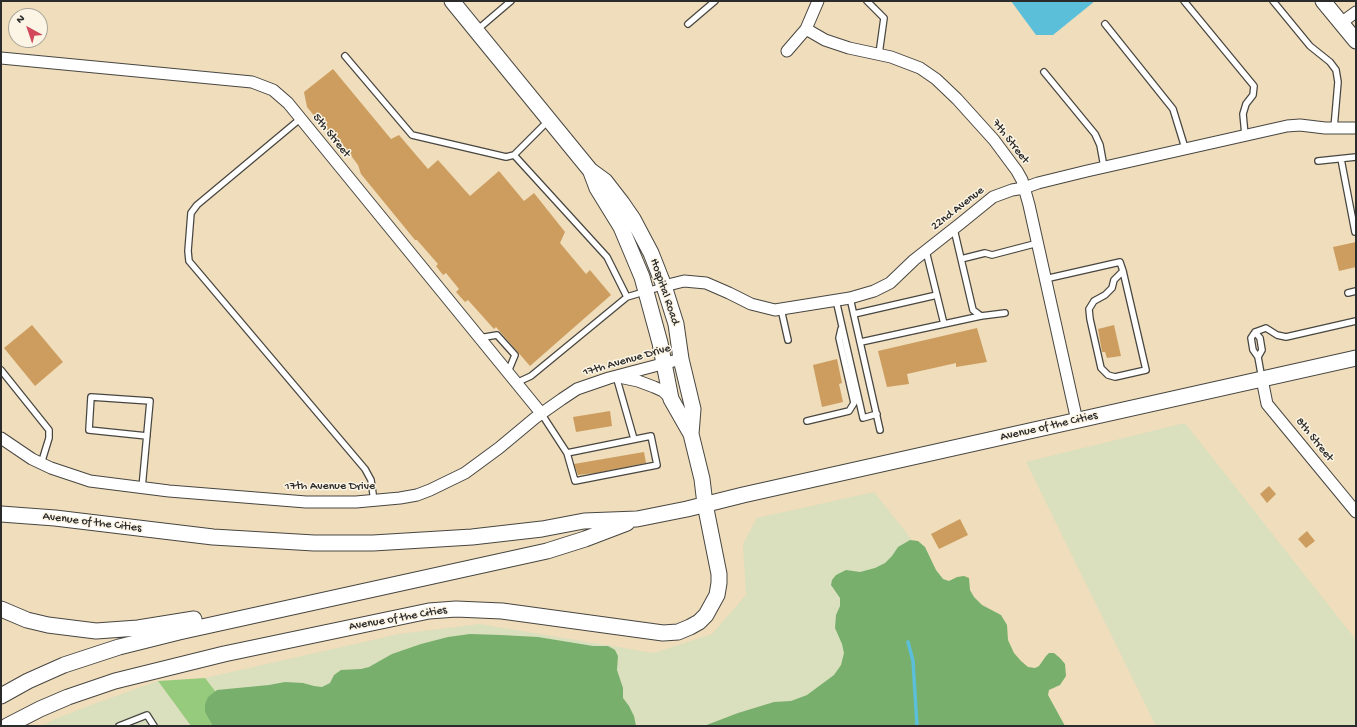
<!DOCTYPE html>
<html>
<head>
<meta charset="utf-8">
<style>
	body { margin:0 }
	#map { position:relative; width:1357px; height:727px; overflow:hidden; background:#efddbb; font-family:"Gochi Hand",sans-serif }
	canvas { display:block }
	.frame { position:absolute; inset:0; border:2px solid #2b2b2b; pointer-events:none }
	.north { position:absolute; left:8px; top:8px; width:40px; height:40px; box-sizing:border-box; background:#fcf5e5; border:1px solid #a8a49b; border-radius:50%; rotate:320deg; font-size:11px; font-weight:700; line-height:16px; text-align:center; color:#2b2b2b }
	.north::after { content:''; display:block; margin:auto; width:14px; height:18px; background:#d1495b; clip-path:polygon(50% 0,100% 100%,50% 72%,0 100%) }
</style>
</head>
<body>
<div id="map">
<canvas width="1357" height="727"></canvas>
<div class="frame"></div>
<div class="north">N</div>
</div>
<script>
const ctx = document.querySelector('canvas').getContext('2d');
ctx.lineJoin = 'round';
function paint(path, color) { ctx.fillStyle = color; ctx.fill(path, 'evenodd'); }
const poly = rows => new Path2D(rows.map(r => 'M' + r).join(''));
function strokePath(path, color, width, dash) { ctx.strokeStyle = color; ctx.lineWidth = width; ctx.lineCap = dash ? 'butt' : 'round'; ctx.setLineDash(dash || []); ctx.stroke(path); }
function label(font, color, halo, rows, align = 'center') {
  ctx.font = font + ' "Gochi Hand",sans-serif'; ctx.lineWidth = 3; ctx.setLineDash([]); ctx.textBaseline = 'middle'; ctx.strokeStyle = halo; ctx.fillStyle = color; for (const [text, x, y, turn = 0] of rows) {
    ctx.save(); ctx.translate(x, y); ctx.rotate((+turn || 0) * Math.PI / 180); ctx.textAlign = isNaN(turn) ? turn : align; if (halo) ctx.strokeText(text, 0, 0); ctx.fillText(text, 0, 0); ctx.restore();
  }
}
paint(poly([
	[1185,423,1356,640,1356,726,1156,726,1026,462],
	[874,492,1060,726,242,726,205,678,399,634,480,624,654,653,712,634,746,595,743,544,757,518],
	[158,681,191,726,42,726,55,719,91,705]
]), '#dadfbd');
paint(poly([
	[205,678,242,726,191,726,158,681]
]), '#96cb7d');
paint(poly([
	[910,540,918,541,925,547,936,570,943,579,949,581,957,577,964,576,969,578,970,590,974,597,982,605,1001,615,1007,625,1008,640,1014,653,1021,661,1028,667,1035,668,1039,666,1046,656,1049,653,1054,653,1060,658,1065,664,1066,676,1060,685,1049,690,1048,695,1065,726,704,726,738,713,774,702,791,701,807,695,834,675,841,665,844,653,842,644,835,628,836,615,840,606,840,598,831,585,832,580,836,575,846,570,860,572,875,568,885,563,892,556,898,547],
	[470,634,501,635,538,637,593,646,608,646,615,650,618,656,617,670,623,688,623,698,629,706,634,716,636,726,213,726,205,712,205,704,208,697,217,690,269,685,285,682,303,683,314,686,322,687,330,683,334,675,341,670,361,669,369,667,392,654,421,644,448,637]
]), '#78af6c');
paint(poly([
	[1011,1,1095,1,1053,35,1036,35]
]), '#5cbfda');
strokePath(poly([
	[908,642,913,661,917,726]
]), '#5cbfda', 3.5);
paint(poly([
	[333,69,391,139,399,135,428,169,438,160,470,196,499,171,524,201,534,193,565,232,560,243,586,274,590,270,611,295,530,366,496,327,494,329,468,300,465,302,456,292,459,289,446,273,443,275,436,266,438,264,417,240,415,240,361,174,358,165,340,141,332,132,324,128,307,107,304,92],
	[1356,242,1356,267,1339,271,1333,247],
	[32,325,63,362,35,386,4,348],
	[1114,325,1121,356,1107,358,1105,352,1102,352,1098,329],
	[977,328,987,362,956,367,956,363,907,374,909,384,887,387,878,351],
	[837,359,842,383,839,384,843,402,822,407,813,365],
	[610,411,612,426,576,432,573,417],
	[644,452,646,463,596,473,578,475,574,464],
	[1269,486,1276,494,1267,503,1260,494],
	[960,519,968,535,939,549,931,534],
	[1307,531,1315,541,1306,548,1298,539]
]), '#cc9d5e');
const lane = poly([
	[867,1,884,18,879,54],
	[1184,1,1254,86,1253,95,1246,104,1243,114,1245,135],
	[1273,1,1310,46,1330,62,1336,70,1338,82,1334,128],
	[688,24,715,1],
	[1105,24,1173,109,1185,148],
	[477,30,511,1],
	[345,56,412,135,506,157,514,155,549,120],
	[1044,72,1095,134,1100,145,1104,167],
	[300,119,197,205,191,213,188,251,189,261,365,469,371,480,374,501],
	[514,155,607,257,627,297],
	[1341,159,1355,232],
	[1318,161,1356,157],
	[954,229,973,310,981,316],
	[961,259,985,253,992,255,1038,243],
	[1045,279,1120,262,1123,271,1146,370,1115,377,1108,375,1101,368,1090,319,1089,309,1094,301,1105,295,1112,288,1114,280,1123,271],
	[1348,293,1356,291],
	[850,298,880,430],
	[836,300,863,418,877,414],
	[781,309,788,340],
	[854,314,937,295],
	[944,324,981,316,1005,313],
	[1255,332,1260,338,1262,350,1258,357],
	[479,338,497,335,515,355,508,372],
	[861,342,944,324,926,251],
	[1,370,49,430,49,438,41,464],
	[616,376,634,439],
	[1262,379,1258,357,1253,350,1251,338,1255,332,1266,328,1277,335,1286,337,1356,321],
	[516,383,531,376,627,297,664,286],
	[541,413,567,453,575,481,657,465,651,436,567,453],
	[807,421,849,411,854,403,839,338,841,329],
	[142,488,150,401,91,397,89,430,147,436],
	[119,726,147,715,154,726]
]);
const street = poly([
	[1341,23,1356,12],
	[806,29,825,40,849,48,891,57,920,68,936,79,957,99,994,140,1017,171,1022,180,1029,205,1077,421],
	[787,51,806,29,818,1],
	[1,58,252,82,273,90,288,103,541,413],
	[664,286,684,281,706,283,729,293,751,304,775,310,850,298,874,291,890,283,914,260,961,223,993,197,1012,190,1024,188,1038,183,1087,171,1287,126,1300,125,1325,128,1356,128],
	[619,377,638,381,654,387,663,391,671,399],
	[1262,379,1267,404,1356,512],
	[1,438,32,459,51,468,90,481,169,491,306,502,356,502,400,498,417,495,430,490,465,473,499,448,535,418,562,399,577,389,609,378,681,359]
]);
const secondary = poly([
	[1323,1,1356,41],
	[591,172,597,188,621,227,642,277,660,343,671,399,691,434],
	[1,514,55,518,213,537,314,543,373,543,472,537,542,529,584,521,637,519,687,509,743,495,1356,358],
	[1,609,27,620,48,625,96,631,138,628,194,619],
	[1,696,28,681,64,665,119,647,179,632,547,551,585,539,627,523],
	[7,726,40,709,68,697,115,681,224,654,429,611,456,609,502,611,663,633,678,632,690,627,699,622,706,615,717,595,719,583,719,574,705,504,702,479,691,434,693,409,681,359,676,324,664,286,651,253,633,219,622,203,605,181,590,170,452,1]
]);
strokePath(lane, '#484641', 8);
strokePath(street, '#484641', 13);
strokePath(secondary, '#484641', 17);
strokePath(lane, '#fff', 5.5);
strokePath(street, '#fff', 11);
strokePath(secondary, '#fff', 15);
label('12px', '#2b2b2b', '#fcf5e5', [
	["5th Street",331,136,51],
	["7th Street",1010,142,52],
	["22nd Avenue",958,209,-38],
	["Hospital Road",664,292,71],
	["17th Avenue Drive",627,361,-16],
	["Avenue of the Cities",1049,427,-13],
	["8th Street",1314,440,51],
	["17th Avenue Drive",330,487],
	["Avenue of the Cities",92,523,7],
	["Avenue of the Cities",398,619,-10]
]);
</script>
</body>
</html>
